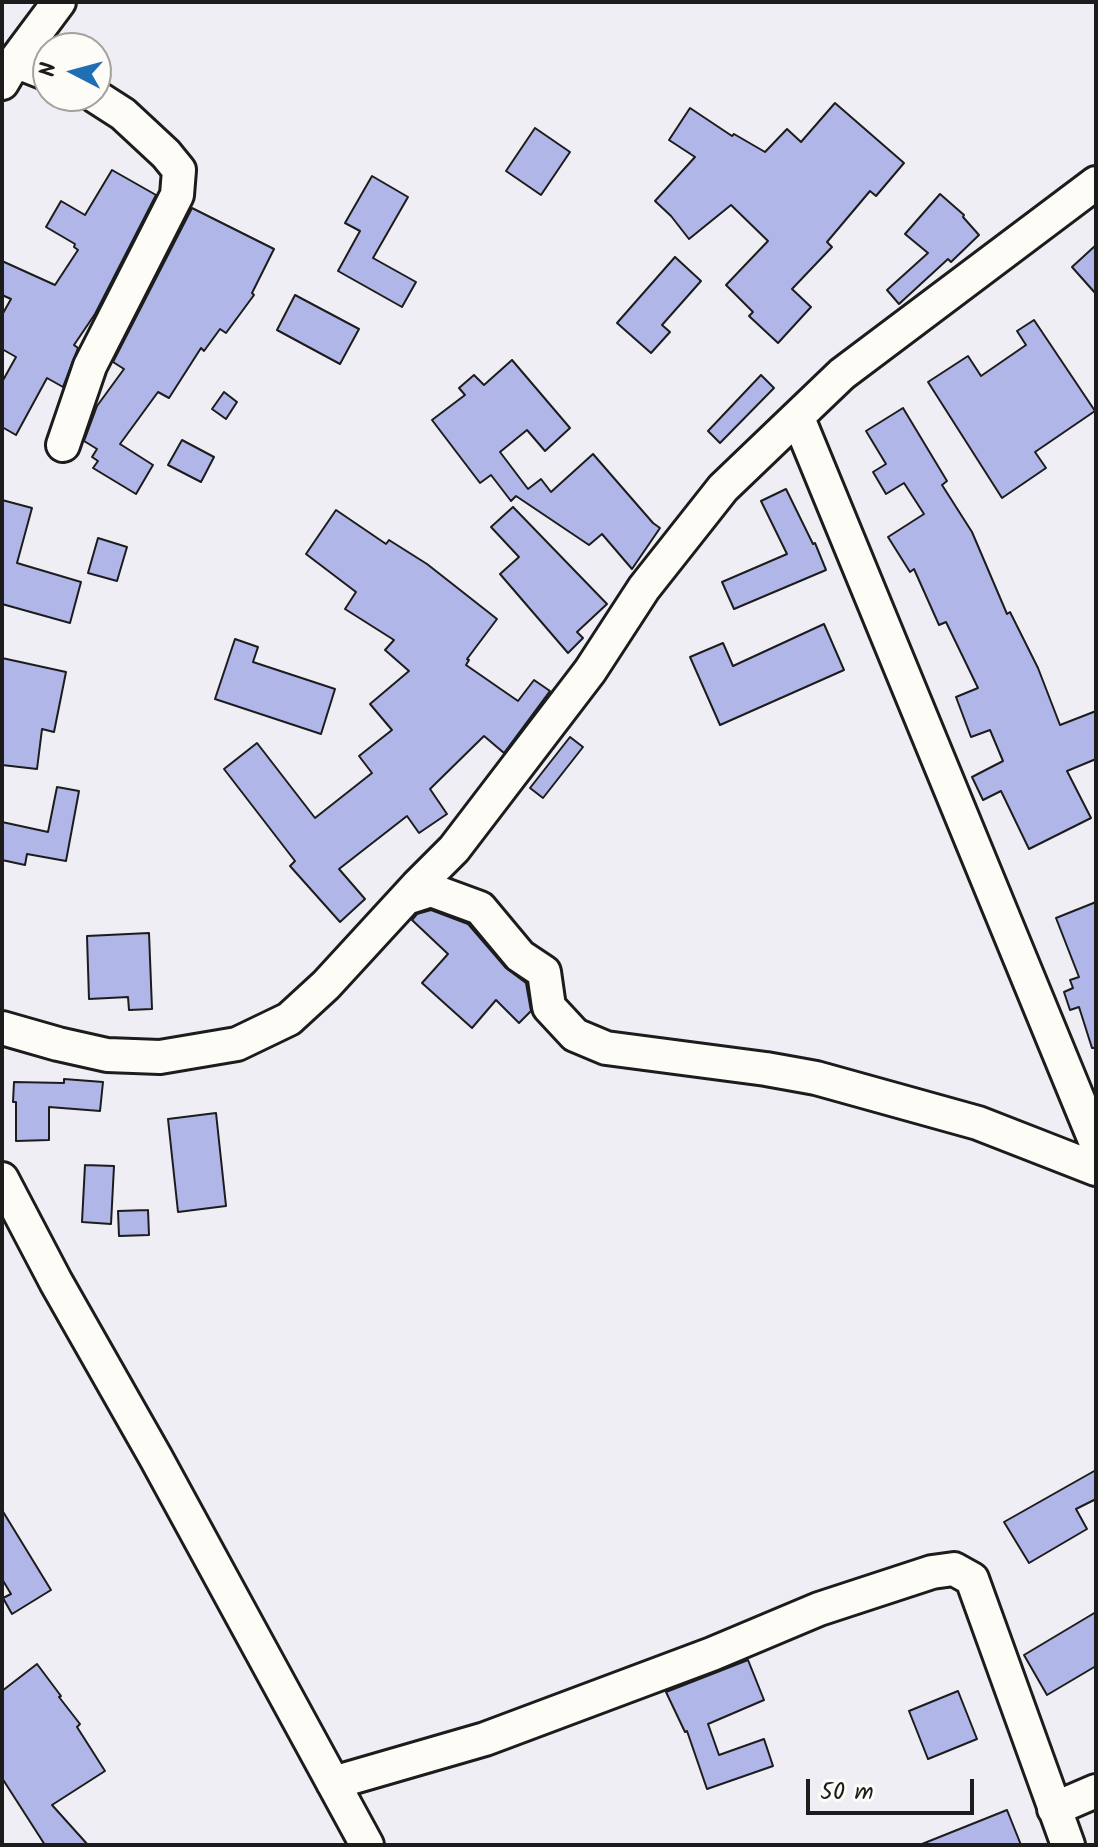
<!DOCTYPE html>
<html>
<head>
<meta charset="utf-8">
<style>
	body { margin:0 }
	#map { position:relative; width:1098px; height:1847px; overflow:hidden; background:#eeeef4; font-family:Kalam,sans-serif }
	canvas { display:block }
	.frame { position:absolute; inset:0; border:4px solid #1c1c1c; pointer-events:none }
	.north { position:absolute; left:32px; top:32px; width:80px; height:80px; box-sizing:border-box; background:#fdfcf7; border:2px solid #a3a29f; border-radius:50%; rotate:276deg; font-size:22px; font-weight:700; line-height:32px; text-align:center; color:#1c1c1c }
	.north::after { content:''; display:block; margin:auto; width:28px; height:36px; background:#1f6fb2; clip-path:polygon(50% 0,100% 100%,50% 72%,0 100%) }
	.scale { position:absolute; left:806px; top:1779px; width:168px; height:36px; box-sizing:border-box; border:4px solid #1c1c1c; border-top:0; padding-left:10px; font-size:24px; line-height:28px; white-space:nowrap; color:#1c1c1c; -webkit-text-stroke:6px #fdfcf7; paint-order:stroke }
</style>
</head>
<body>
<div id="map">
<canvas width="1098" height="1847"></canvas>
<div class="frame"></div>
<div class="north">N</div>
<div class="scale">50 m</div>
</div>
<script>
const ctx = document.querySelector('canvas').getContext('2d');
ctx.lineJoin = 'round';
function paint(path, color) { ctx.fillStyle = color; ctx.fill(path, 'evenodd'); }
const poly = rows => new Path2D(rows.map(r => 'M' + r).join(''));
function strokePath(path, color, width, dash) { ctx.strokeStyle = color; ctx.lineWidth = width; ctx.lineCap = dash ? 'butt' : 'round'; ctx.setLineDash(dash || []); ctx.stroke(path); }
const building = poly([
	[835,103,904,163,876,196,870,191,827,242,832,247,792,289,811,307,778,343,749,316,753,312,726,285,768,241,731,205,689,239,671,216,655,201,695,157,669,140,690,108,732,136,734,134,765,152,787,129,801,142,835,103],
	[535,128,570,152,541,195,506,171,535,128],
	[112,170,156,195,95,314,74,345,78,348,63,387,47,378,16,435,2,427,2,382,16,357,2,349,2,315,11,299,2,295,2,261,55,285,78,250,74,247,75,244,46,227,61,201,85,215,112,170],
	[372,176,408,197,373,258,416,282,402,307,338,271,360,231,345,223,372,176],
	[940,194,964,215,963,217,979,235,951,262,948,259,899,304,887,290,928,253,905,234,940,194],
	[192,208,274,249,252,293,254,295,226,333,220,329,204,351,201,348,169,398,158,392,120,444,153,465,136,494,93,468,98,461,92,457,97,449,84,441,97,406,124,369,113,362,192,208],
	[1096,245,1096,294,1072,267,1096,245],
	[675,257,701,281,662,325,670,332,651,353,617,323,675,257],
	[295,295,359,329,340,364,277,330,295,295],
	[1034,320,1095,411,1035,452,1046,468,1002,498,928,382,968,356,981,376,1026,345,1017,331,1034,320],
	[512,360,570,428,545,451,527,430,500,452,528,489,541,479,551,492,593,454,653,523,660,528,632,569,602,534,589,545,516,496,511,501,491,475,480,483,432,420,465,395,459,388,474,375,484,385,512,360],
	[761,375,774,388,720,443,708,431,761,375],
	[224,392,237,402,226,419,212,409,224,392],
	[903,408,947,481,942,485,972,532,1007,614,1010,612,1038,668,1060,725,1096,711,1096,759,1067,771,1091,818,1029,849,1001,791,983,800,972,777,1003,761,990,730,971,737,956,697,978,688,946,622,939,625,914,569,910,572,888,537,924,514,904,483,886,494,873,472,886,464,866,431,903,408],
	[182,440,214,457,201,482,168,465,182,440],
	[786,489,813,544,815,543,826,570,734,609,722,582,787,554,761,501,786,489],
	[2,500,32,508,17,563,81,582,70,623,2,604,2,500],
	[513,507,607,604,577,632,583,638,568,653,500,574,519,557,491,527,513,507],
	[336,510,386,544,389,540,427,564,497,619,467,659,469,660,466,665,518,701,534,680,550,691,504,753,484,736,430,789,447,814,419,833,407,816,339,869,365,899,340,922,290,866,295,861,224,769,257,743,315,818,372,773,359,756,392,730,370,704,409,671,385,650,394,640,345,609,356,592,306,554,336,510],
	[98,538,127,547,117,581,88,573,98,538],
	[824,624,844,670,720,725,690,657,723,643,733,666,824,624],
	[235,639,258,647,253,662,335,689,321,734,215,699,235,639],
	[2,658,66,672,54,732,42,729,37,769,2,765,2,658],
	[570,737,583,747,543,798,530,788,570,737],
	[57,787,79,791,66,861,27,854,25,865,2,860,2,822,48,832,57,787],
	[1096,902,1096,1048,1092,1048,1079,1007,1070,1010,1064,992,1073,988,1070,980,1079,977,1056,918,1096,902],
	[431,910,468,924,506,968,526,983,531,1011,519,1023,496,1000,472,1028,422,983,448,954,412,920,417,914,431,910],
	[149,933,152,1009,129,1010,128,997,89,999,87,936,149,933],
	[64,1079,103,1082,100,1111,49,1107,49,1140,16,1141,16,1102,13,1102,14,1082,64,1083,64,1079],
	[216,1113,226,1206,178,1212,168,1119,216,1113],
	[85,1165,114,1166,111,1224,82,1222,85,1165],
	[148,1210,149,1235,119,1236,118,1211,148,1210],
	[1096,1470,1096,1499,1076,1509,1087,1529,1029,1563,1004,1522,1096,1470],
	[2,1510,51,1590,12,1614,3,1598,11,1594,2,1579,2,1510],
	[1096,1612,1096,1666,1047,1695,1024,1655,1096,1612],
	[748,1660,764,1700,708,1724,719,1755,764,1739,773,1766,707,1789,687,1731,685,1732,666,1692,748,1660],
	[37,1664,61,1696,59,1697,80,1724,77,1727,105,1771,52,1805,88,1845,45,1845,2,1778,2,1691,37,1664],
	[958,1691,977,1739,928,1759,909,1711,958,1691],
	[1007,1810,1021,1845,922,1845,922,1844,1007,1810]
]);
paint(building, '#b0b7e8');
strokePath(building, '#1c1c1c', 2);
const minor = poly([
	[15,61,48,74],
	[2,83,15,61,59,2],
	[798,418,1096,1143],
	[63,445,90,366,177,195,179,170,166,154,123,114,95,96],
	[406,898,431,890,480,908,520,956,544,972,549,1007,575,1035,606,1048,766,1069,816,1078,978,1123,1096,1169],
	[2,1028,58,1044,107,1055,160,1057,237,1044,289,1019,326,985,417,886,454,849,590,671,644,588,723,488,842,374,1096,183],
	[2,1179,56,1282,156,1458,367,1845],
	[333,1783,485,1739,712,1654,819,1609,932,1572,954,1569,972,1579,1068,1845],
	[1054,1809,1096,1791]
]);
strokePath(minor, '#1c1c1c', 38);
strokePath(minor, '#fdfcf7', 32);
</script>
</body>
</html>
